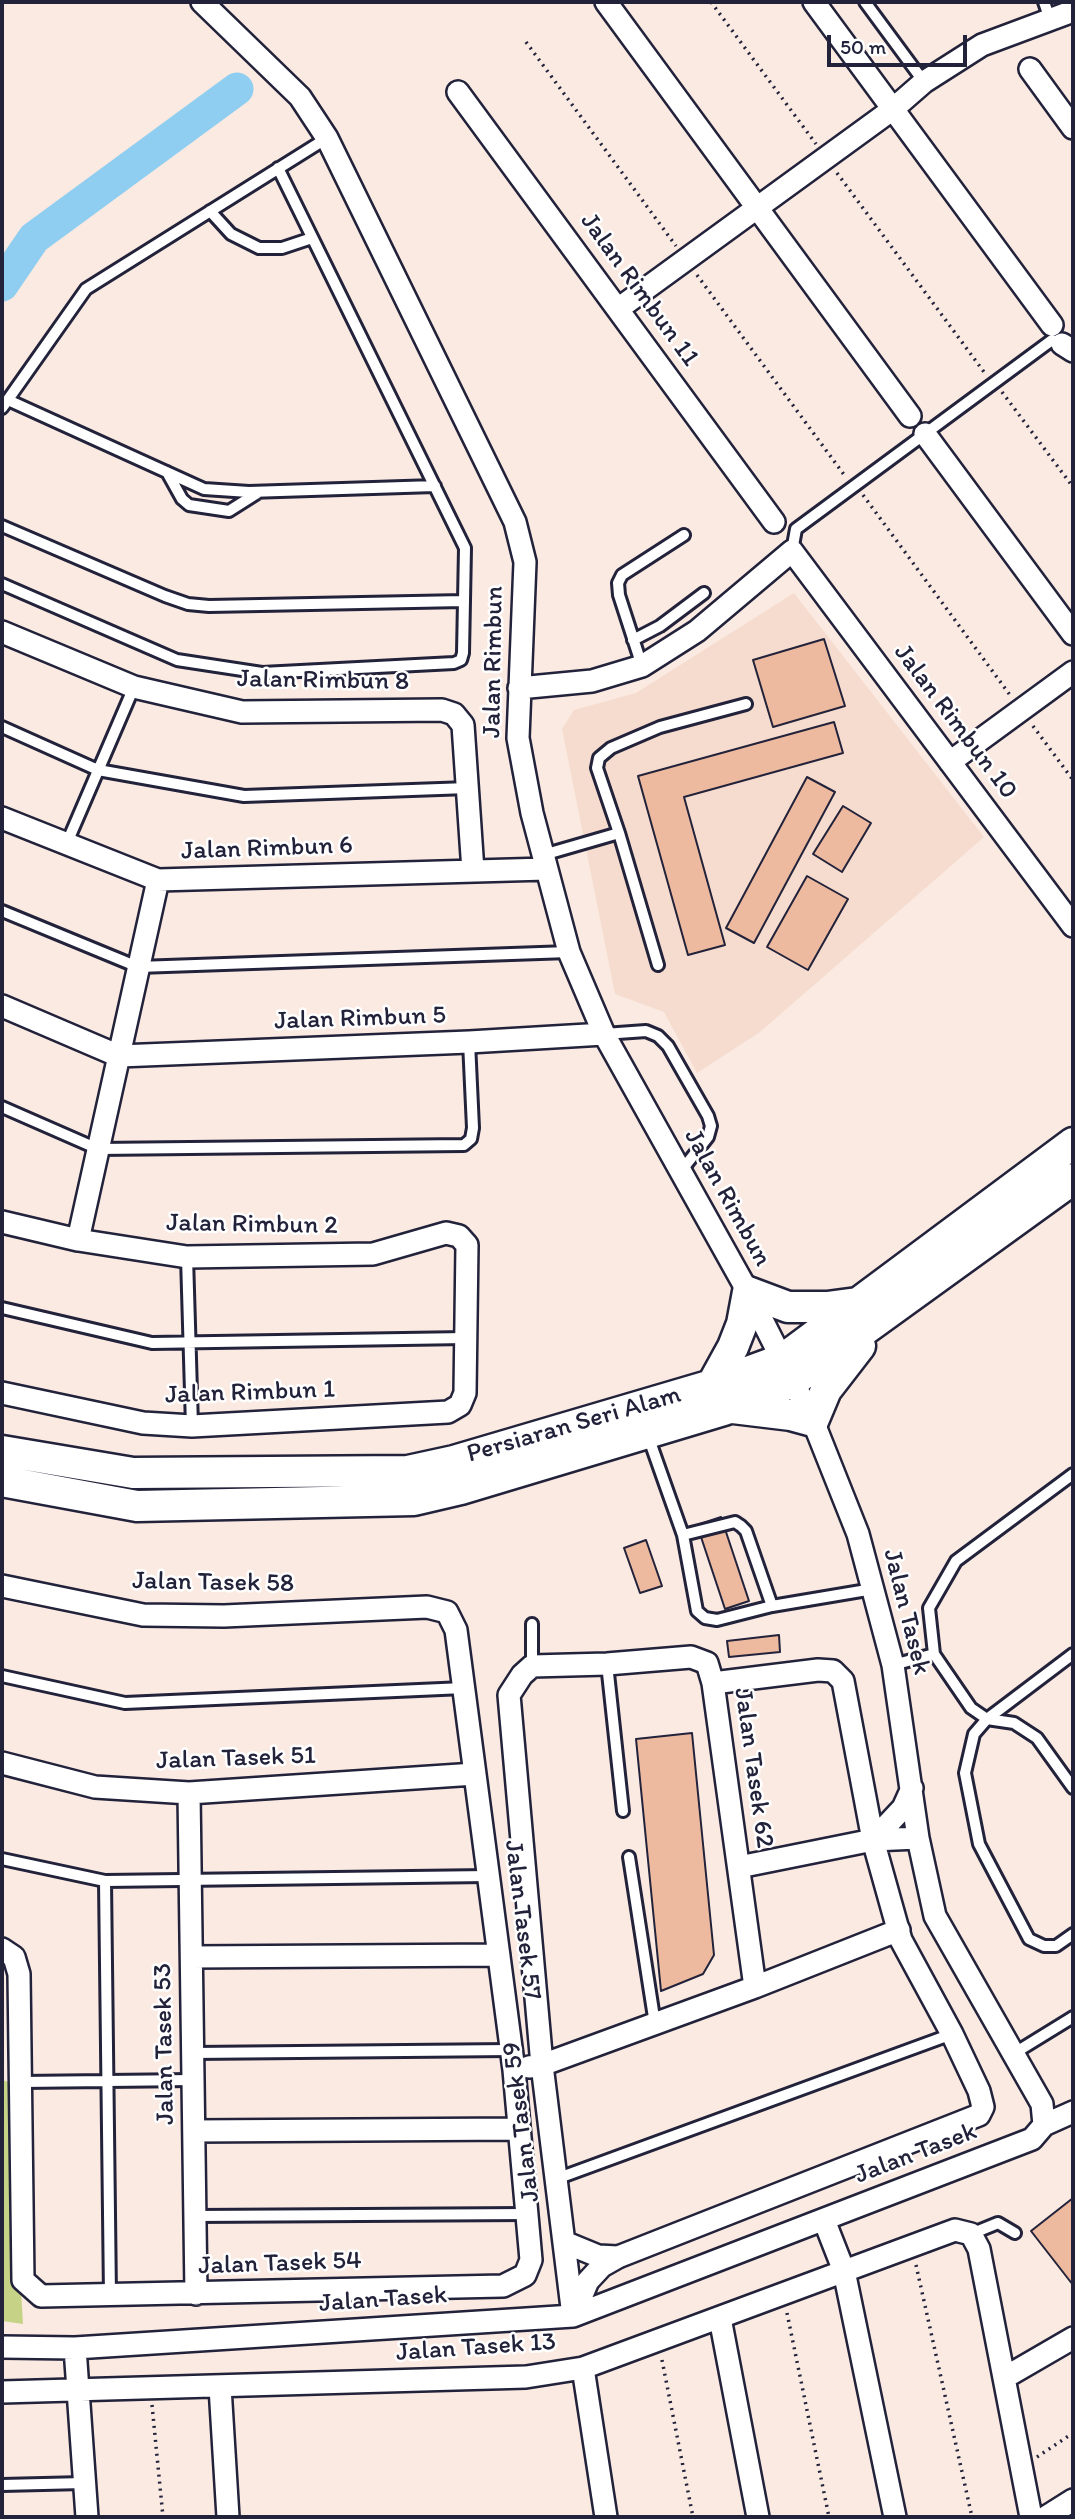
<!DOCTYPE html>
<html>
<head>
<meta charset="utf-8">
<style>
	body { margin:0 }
	#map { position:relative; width:1075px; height:2519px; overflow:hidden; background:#faeae2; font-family:Itim,sans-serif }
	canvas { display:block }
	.frame { position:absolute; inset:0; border:4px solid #22223b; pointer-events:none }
	.scale { position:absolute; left:827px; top:35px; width:140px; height:32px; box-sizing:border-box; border:4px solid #22223b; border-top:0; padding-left:9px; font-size:21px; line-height:24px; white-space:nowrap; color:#22223b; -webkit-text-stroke:5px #fff; paint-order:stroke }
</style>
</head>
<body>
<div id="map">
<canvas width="1075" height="2519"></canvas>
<div class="frame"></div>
<div class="scale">50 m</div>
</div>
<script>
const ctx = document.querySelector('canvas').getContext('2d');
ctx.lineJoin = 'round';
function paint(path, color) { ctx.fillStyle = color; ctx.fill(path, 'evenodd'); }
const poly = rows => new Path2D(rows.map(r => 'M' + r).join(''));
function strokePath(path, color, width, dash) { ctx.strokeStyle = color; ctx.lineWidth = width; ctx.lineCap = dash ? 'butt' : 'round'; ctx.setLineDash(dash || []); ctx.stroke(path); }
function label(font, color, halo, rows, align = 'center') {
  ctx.font = font + ' Itim,sans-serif'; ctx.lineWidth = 5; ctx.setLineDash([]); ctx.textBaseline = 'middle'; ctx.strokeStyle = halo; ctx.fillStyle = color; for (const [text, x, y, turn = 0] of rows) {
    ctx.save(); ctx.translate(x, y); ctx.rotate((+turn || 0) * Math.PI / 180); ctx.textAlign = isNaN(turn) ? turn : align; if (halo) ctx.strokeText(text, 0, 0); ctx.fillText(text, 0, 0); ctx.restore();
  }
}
paint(poly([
	[794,593,984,837,760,1032,697,1073,664,1012,615,994,562,729,574,710,636,693]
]), '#f6dcce');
paint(poly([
	[2,2080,9,2082,23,2324,2,2321]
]), '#c6d387');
strokePath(poly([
	[2,285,34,238,237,89]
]), '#8fcef0', 33);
const building = poly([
	[824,639,845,706,773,727,753,660,824,639],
	[834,722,843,753,684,797,725,945,688,955,638,776,834,722],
	[807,777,835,792,754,943,726,928,807,777],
	[843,806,871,823,842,872,813,854,843,806],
	[807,876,848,899,808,970,767,947,807,876],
	[721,1517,749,1601,725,1609,697,1525,721,1517],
	[646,1540,662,1586,640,1593,624,1548,646,1540],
	[779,1635,780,1652,729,1657,727,1641,779,1635],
	[692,1733,714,1955,703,1974,661,1991,636,1739,692,1733],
	[1073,2198,1073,2285,1031,2231,1073,2198]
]);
paint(building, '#edba9f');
strokePath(building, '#22223b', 2);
const lane = poly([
	[865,2,924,82],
	[1044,2,1050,19],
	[210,211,231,234,259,248,282,248,312,238],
	[8,400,204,489,249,492,435,486],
	[2,408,86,289,327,138],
	[167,472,182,499,189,505,229,511,259,492],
	[2,526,165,596,188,604,209,606,464,601],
	[792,551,796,529,1052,340,1062,344],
	[2,584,177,660,262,673,454,663,461,660,463,653,465,548,278,168],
	[633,640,660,626,704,593],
	[642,666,619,595,618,583,622,575,684,535],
	[2,727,98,770,244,796,468,788],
	[619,833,597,768,599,758,611,748,660,727,746,704],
	[66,845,134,687],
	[543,855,619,833,658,965],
	[2,911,138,967,569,952],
	[604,1034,646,1031,658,1036,668,1046,708,1116,711,1126,708,1137,681,1171],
	[2,1107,98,1149,464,1145,471,1139,473,1128,469,1042],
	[187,1257,192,1426],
	[2,1308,152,1343,466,1338],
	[648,1436,683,1535,697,1611,705,1618,717,1620,772,1606,873,1589],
	[683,1535,735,1522,741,1526,746,1531,772,1606],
	[532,1624,532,1666],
	[934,1654,929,1608,956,1561,1073,1474],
	[1073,1654,987,1719,974,1734,965,1773,979,1844,1029,1939,1044,1946,1056,1946,1073,1934],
	[607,1664,623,1811],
	[893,1665,934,1654,971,1708,987,1719,1014,1723,1037,1738,1073,1788],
	[2,1676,125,1703,464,1688],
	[629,1857,655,2024],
	[2,1859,105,1881,488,1876],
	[105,1881,110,2296],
	[193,2053,511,2050],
	[1013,2054,1073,2017],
	[21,2082,193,2080],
	[556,2179,952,2034],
	[195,2216,527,2214],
	[971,2234,998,2223,1015,2233],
	[2,2485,84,2483]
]);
const street = poly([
	[606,2,910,416],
	[814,2,1052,325],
	[1030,69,1073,128],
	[458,92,774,522],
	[618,309,893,109,924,82,982,45,1073,11],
	[1062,344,1073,351],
	[925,434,1073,634],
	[2,632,134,687,242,712,442,710,454,714,463,725,473,871],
	[519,688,592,681,642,666,697,631,792,551,1073,926],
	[950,762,1073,672],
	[2,818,158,880,546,869],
	[2,1006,119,1056,469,1042,604,1034],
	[2,1222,78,1240,187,1257,373,1254,446,1233,459,1236,467,1245,465,1393,460,1405,448,1412,192,1426,143,1423,2,1393],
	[78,1240,158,880],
	[2,1586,143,1615,224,1616,427,1607,447,1612,456,1630,514,2070,531,2260,525,2275,503,2286,41,2296,23,2280,19,1974,14,1957,2,1949],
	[2,1763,95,1787,189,1793,475,1774],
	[189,1793,196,2294],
	[873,1840,903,1808,912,1788],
	[739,1867,873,1840,918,1838],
	[192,1957,499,1955],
	[529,2067,542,2065,755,1987,899,1930],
	[1044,2125,1073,2112],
	[194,2131,518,2129],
	[824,2220,844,2271,895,2517],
	[564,2242,598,2256,618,2257],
	[574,2314,588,2281,602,2266,618,2257,979,2115,983,2107,979,2091,952,2034,901,1940,873,1840,843,1681,833,1671,818,1670,713,1683],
	[573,2316,542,2065,509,1695,522,1675,532,1666,607,1664,691,1657,707,1663,713,1683,755,1987],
	[720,2318,758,2517],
	[2,2347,75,2348,573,2316,1032,2139,1044,2125,1042,2104,935,1916,918,1838,893,1665,858,1534,813,1421,748,1292,604,1034,569,952,532,813,518,738,525,562,515,522,327,138,300,97,202,2],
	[75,2348,87,2517],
	[583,2368,606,2517],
	[1004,2378,1073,2338],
	[220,2387,228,2517],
	[2,2392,526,2377,583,2368,955,2230,971,2234,979,2249,1031,2517],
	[1046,2517,1073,2500]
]);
const secondary = poly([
	[712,1385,733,1347,742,1324,748,1292,788,1307,827,1307,857,1303],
	[733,1408,791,1415,813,1421,826,1390,860,1346],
	[2,1451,133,1473,408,1471,454,1461,712,1385,783,1359,1073,1143],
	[2,1481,137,1506,414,1500,461,1489,724,1410,792,1382,1073,1179]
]);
strokePath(lane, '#22223b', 16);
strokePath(street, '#22223b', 26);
strokePath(secondary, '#22223b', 35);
strokePath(poly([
	[711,2,816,144],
	[526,42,676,246],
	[837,173,984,372],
	[697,275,845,476],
	[1002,392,1073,487],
	[863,495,1010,695],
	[1033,726,1073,780],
	[916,2265,972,2517],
	[787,2313,829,2517],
	[662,2360,693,2517],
	[152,2405,163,2517],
	[1037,2457,1073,2433]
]), '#22223b', 3.5, [2, 5]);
strokePath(lane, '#fff', 10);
strokePath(street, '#fff', 21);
strokePath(secondary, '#fff', 30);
label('26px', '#22223b', '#fff', [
	["Jalan Rimbun 11",639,290,54],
	["Jalan Rimbun",494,662,-89],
	["Jalan Rimbun 8",323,681,1],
	["Jalan Rimbun 10",955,722,53],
	["Jalan Rimbun 6",267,849,-2],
	["Jalan Rimbun 5",360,1019,-2],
	["Jalan Rimbun",727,1198,61],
	["Jalan Rimbun 2",252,1225,1],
	["Jalan Rimbun 1",250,1393,-2],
	["Persiaran Seri Alam",574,1425,-16],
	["Jalan Tasek 58",213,1583,1],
	["Jalan Tasek",906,1612,76],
	["Jalan Tasek 51",236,1759,-2],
	["Jalan Tasek 62",753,1768,82],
	["Jalan Tasek 57",522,1920,83],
	["Jalan Tasek 53",165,2044,-91],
	["Jalan Tasek 59",522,2122,-97],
	["Jalan Tasek",916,2154,-21],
	["Jalan Tasek 54",280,2264,-2],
	["Jalan Tasek",383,2300,-4],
	["Jalan Tasek 13",476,2348,-4]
]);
</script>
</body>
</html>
